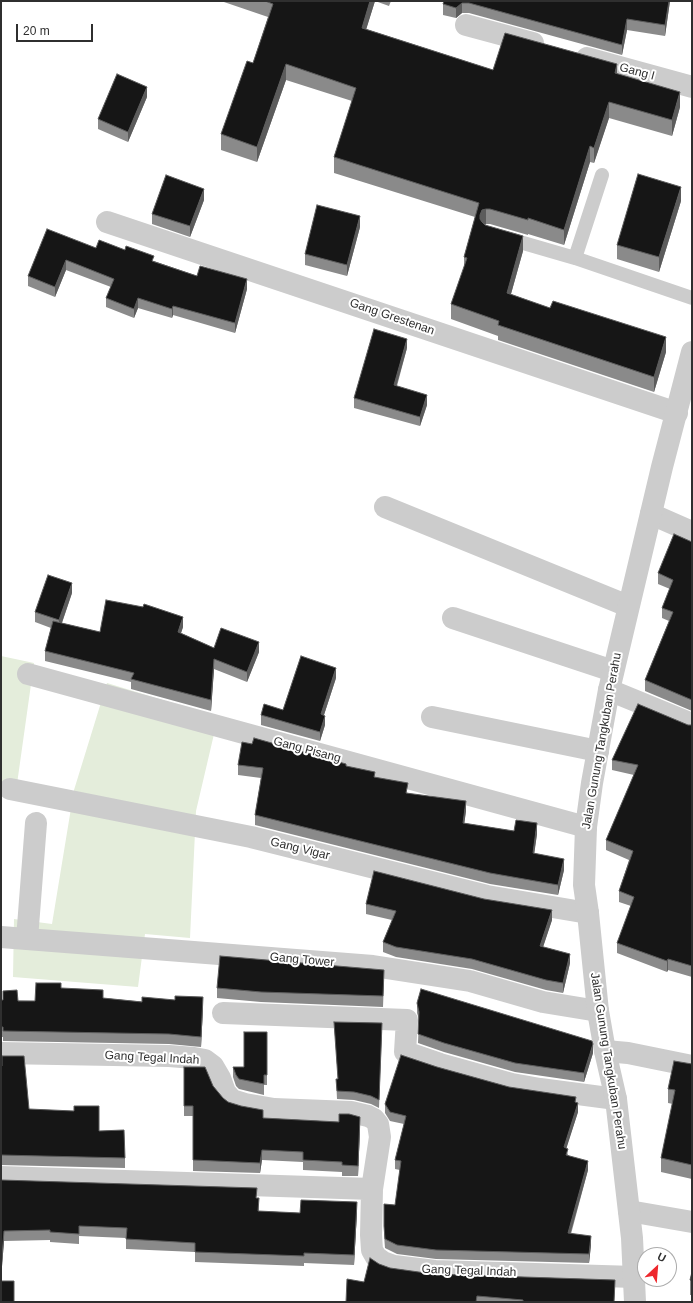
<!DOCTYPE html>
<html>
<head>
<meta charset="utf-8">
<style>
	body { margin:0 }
	#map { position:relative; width:693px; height:1303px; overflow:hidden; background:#fff; font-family:Helvetica,sans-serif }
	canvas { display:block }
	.frame { position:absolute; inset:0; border:2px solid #2f2f2f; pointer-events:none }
	.north { position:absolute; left:637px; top:1247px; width:40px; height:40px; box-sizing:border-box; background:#fff; border:1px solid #acacac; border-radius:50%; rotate:26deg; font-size:11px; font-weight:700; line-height:16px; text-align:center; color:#2f2f2f }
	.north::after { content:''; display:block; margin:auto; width:14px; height:18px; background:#ee282d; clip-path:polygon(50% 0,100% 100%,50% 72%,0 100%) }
	.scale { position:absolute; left:16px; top:24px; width:77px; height:18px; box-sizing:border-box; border:2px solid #2f2f2f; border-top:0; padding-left:5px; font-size:12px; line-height:14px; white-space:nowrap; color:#2f2f2f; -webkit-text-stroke:3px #fff; paint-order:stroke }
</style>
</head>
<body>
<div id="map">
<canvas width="693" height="1303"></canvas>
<div class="frame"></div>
<div class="north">U</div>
<div class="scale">20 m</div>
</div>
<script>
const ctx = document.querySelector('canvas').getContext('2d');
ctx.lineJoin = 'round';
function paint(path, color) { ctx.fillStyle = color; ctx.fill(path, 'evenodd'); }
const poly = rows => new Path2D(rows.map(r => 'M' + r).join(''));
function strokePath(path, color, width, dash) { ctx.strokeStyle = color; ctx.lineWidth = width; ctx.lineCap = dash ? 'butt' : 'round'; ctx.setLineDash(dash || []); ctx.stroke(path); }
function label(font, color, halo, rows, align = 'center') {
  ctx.font = font + ' Helvetica,sans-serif'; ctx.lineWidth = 4; ctx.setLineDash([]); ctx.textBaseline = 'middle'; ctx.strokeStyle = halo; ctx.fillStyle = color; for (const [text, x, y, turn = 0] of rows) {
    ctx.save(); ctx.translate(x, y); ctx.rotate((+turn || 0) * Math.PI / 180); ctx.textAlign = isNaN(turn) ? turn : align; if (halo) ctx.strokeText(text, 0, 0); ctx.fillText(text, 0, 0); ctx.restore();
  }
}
paint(poly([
	[1,656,34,663,17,784,1,781],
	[107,683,218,717,196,811,190,938,145,934,138,987,13,977,14,919,52,924,74,790]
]), '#e4eddb');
strokePath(poly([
	[506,238,575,258,692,298],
	[575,258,602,175]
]), '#ccc', 14);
strokePath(poly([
	[466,25,533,43],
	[587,58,692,87],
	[107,222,677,413],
	[385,507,628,606],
	[651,514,692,532],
	[453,618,613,671],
	[28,674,586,827],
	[609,690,692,724],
	[432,717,598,751],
	[10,789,251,837,487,896,588,913],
	[1,937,373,966,470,981,543,1002,598,1011],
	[27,939,36,823],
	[223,1013,407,1020,405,1052,440,1064,512,1084,540,1089,616,1099],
	[605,1051,628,1053,692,1066],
	[1,1053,169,1056,194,1058,205,1060,213,1066,220,1078,225,1092,232,1100,245,1104,274,1109,351,1112,368,1116,374,1119,378,1124,380,1137,372,1189,371,1235,372,1250,376,1257,383,1262,394,1266,435,1271,635,1277],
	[1,1177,372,1189],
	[629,1211,692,1222]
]), '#ccc', 22);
strokePath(poly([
	[635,1302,632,1238,616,1099,605,1051,598,1011,588,913,584,885,586,827,592,783,609,690,662,467,692,352]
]), '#ccc', 22);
paint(poly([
	[221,1,391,1,389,6,375,1,366,29,493,70,617,74,680,107,672,136,609,118,594,163,590,162,564,245,528,234,528,235,490,224,485,224,523,251,511,294,666,352,654,392,498,340,498,336,451,319,451,304,464,269,464,257,475,217,334,173,334,157,352,101,286,80,257,162,221,150,221,134,253,63,268,17],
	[444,1,670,1,665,36,627,30,622,55,469,13,462,13,456,18,443,15,443,4],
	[147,97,128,142,98,129,98,119],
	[204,200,190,237,152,224,152,214],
	[681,201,659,272,617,259,617,245],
	[360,227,347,276,305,265,305,254],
	[96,248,154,261,197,276,247,289,235,333,173,315,172,318,138,308,134,318,106,307,106,298,111,287,66,270,55,297,28,286,28,276],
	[407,348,397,386,427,405,420,426,354,408,354,398],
	[692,502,692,516,691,516,691,505],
	[692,542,692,711,645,691,645,680,669,621,662,618,662,608,670,589,658,584,658,573],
	[72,593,62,623,100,632,183,627,181,633,214,648,259,652,247,682,214,669,211,711,131,689,131,682,45,661,45,651,51,628,35,622,35,612],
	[336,678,324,715,325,725,320,741,261,725,261,715,283,710],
	[688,725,692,725,692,977,668,970,667,972,617,953,617,943,631,906,619,902,619,891,629,860,606,850,606,840,634,775,612,770,612,760],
	[238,765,346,766,375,778,408,793,466,811,464,823,514,831,537,834,534,853,564,870,558,895,490,884,255,825,255,815,261,778,238,775],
	[366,904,552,920,543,947,570,963,563,993,546,990,472,969,396,957,383,952,383,942,392,920,366,914],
	[384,980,383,1007,261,1002,217,998,217,988],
	[61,988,103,998,203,1007,201,1047,169,1044,3,1041,3,1037,1,1037,1,1000,35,1001],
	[417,1003,593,1053,584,1082,515,1072,444,1052,418,1043,419,1019,417,1013],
	[334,1022,382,1032,379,1108,371,1104,354,1100,337,1099,336,1079,338,1079],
	[267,1032,267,1085,264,1085,264,1095,239,1089,236,1086,233,1077,233,1067,244,1067],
	[692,1064,692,1179,661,1172,661,1158,673,1104,668,1103,668,1089],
	[1,1066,29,1109,99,1131,125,1158,125,1168,1,1165],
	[184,1067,213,1086,223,1098,228,1102,263,1118,339,1122,339,1114,360,1127,358,1176,342,1176,342,1172,303,1170,303,1162,262,1160,260,1173,193,1171,193,1116,184,1116],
	[437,1067,509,1087,576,1102,578,1112,566,1148,568,1155,588,1170,571,1234,591,1245,589,1263,436,1259,397,1254,385,1248,384,1235,384,1204,395,1205,400,1170,395,1169,395,1160,404,1124,390,1121,385,1113,385,1104],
	[1,1180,257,1198,259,1211,300,1213,357,1212,354,1265,304,1263,304,1266,195,1262,195,1252,126,1249,126,1238,79,1236,79,1244,50,1242,50,1240,4,1241,1,1279],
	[379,1264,390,1268,433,1274,615,1280,614,1302,346,1302],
	[692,1272,692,1295,690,1295,690,1280]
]), '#8a8a8a');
paint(poly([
	[370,1,375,1,362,43,362,28],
	[669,1,670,1,665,36,665,25],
	[462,3,462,13,456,18,456,8],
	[627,19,627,30,622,55,622,45],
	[286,64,286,80,257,162,257,147],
	[617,64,617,79,615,73],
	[147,87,147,97,128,142,128,132],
	[680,92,680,107,672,136,672,120],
	[609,102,609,118,594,163,594,148],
	[590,146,590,162,564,245,564,230],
	[681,187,681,201,659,272,659,257],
	[204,189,204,200,190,237,190,226],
	[486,209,486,224,482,226,480,230,480,215,482,210],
	[360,216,360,227,347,276,347,265],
	[523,236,523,251,507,308,507,293],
	[66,260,66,270,55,297,55,287],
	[247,279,247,289,235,333,235,323],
	[138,298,138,308,134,318,134,309],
	[173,306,173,315,172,318,172,309],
	[666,337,666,352,654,392,654,377],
	[407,339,407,348,394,394,394,385],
	[427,395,427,405,420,426,420,417],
	[72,583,72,593,59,631,59,620],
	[183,617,183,627,178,642,178,632],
	[259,642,259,652,247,682,247,672],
	[214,659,214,669,211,711,211,700],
	[336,668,336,678,321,724,321,714],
	[325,716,325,725,320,741,320,732],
	[466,801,466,811,463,834,463,823],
	[537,823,537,834,533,863,533,853],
	[564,859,564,870,558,895,558,885],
	[552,910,552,920,540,956,540,946],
	[570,954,570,963,563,993,563,983],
	[668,959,668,970,667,972,667,961],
	[203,997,203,1007,201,1047,201,1037],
	[593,1044,593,1053,584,1082,584,1073],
	[578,1103,578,1112,564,1156,564,1147],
	[360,1117,360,1127,358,1176,358,1166],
	[262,1150,262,1160,260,1173,260,1163],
	[588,1161,588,1170,568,1242,568,1233],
	[357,1202,357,1212,354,1265,354,1255],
	[4,1231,4,1241,1,1279,1,1269],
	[591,1236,591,1245,589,1263,589,1254]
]), '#5c5c5c');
const building = poly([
	[265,1,370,1,362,28,493,70,505,33,617,64,615,73,680,92,672,120,609,102,594,148,590,146,564,230,528,218,528,220,490,209,486,209,482,210,480,215,480,219,482,222,485,225,523,236,507,293,550,308,553,301,666,337,654,377,498,325,499,321,451,304,467,258,464,257,479,203,334,157,356,88,286,64,257,147,221,134,247,61,253,63,273,4,265,1],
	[444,1,669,1,665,25,627,19,622,45,469,3,462,3,456,8,443,4,444,1],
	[117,74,147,87,128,132,98,119,117,74],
	[638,174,681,187,659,257,617,245,638,174],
	[166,175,204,189,190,226,152,214,166,175],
	[317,205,360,216,347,265,305,254,317,205],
	[47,229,96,248,99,240,125,250,126,246,154,256,152,261,197,276,200,266,247,279,235,323,173,306,172,309,138,298,134,309,106,298,114,279,66,260,55,287,28,276,47,229],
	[374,329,407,339,394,385,427,395,420,417,354,398,374,329],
	[674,534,692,542,692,700,645,680,673,612,662,608,673,580,658,573,674,534],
	[48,575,72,583,59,620,35,612,48,575],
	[106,600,143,607,144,604,183,617,178,632,214,648,221,628,259,642,247,672,214,659,211,700,131,679,134,673,45,651,53,621,100,632,106,600],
	[301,656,336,668,321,714,325,716,320,732,261,715,264,704,283,710,301,656],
	[638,704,688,725,692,725,692,966,668,959,667,961,617,943,634,897,619,891,633,851,606,840,638,765,612,760,638,704],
	[254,738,346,764,346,766,375,772,374,777,408,783,406,793,466,801,463,823,514,831,516,820,537,823,533,853,564,859,558,885,490,873,255,815,263,768,238,765,242,742,252,744,254,738],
	[374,871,484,899,552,910,540,946,570,954,563,983,546,980,472,959,396,947,383,942,396,911,366,904,374,871],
	[220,956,384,970,383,996,261,992,217,988,220,956],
	[36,983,61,983,61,988,103,990,103,998,142,1002,142,997,175,1000,175,996,203,997,201,1037,169,1034,3,1031,3,1027,1,1027,1,1000,3,1000,3,991,17,990,18,1001,35,1001,36,983],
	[421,989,592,1041,593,1044,584,1073,515,1063,444,1043,418,1034,419,1012,417,1003,421,989],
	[334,1022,382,1023,379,1100,371,1096,354,1092,337,1091,336,1079,338,1079,334,1022],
	[244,1032,267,1032,267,1075,264,1075,264,1084,239,1079,236,1075,233,1067,244,1067,244,1032],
	[401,1055,437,1067,509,1087,576,1097,575,1102,578,1103,564,1147,568,1149,566,1155,588,1161,568,1233,591,1236,589,1254,436,1250,397,1245,385,1239,384,1226,384,1204,395,1205,401,1161,395,1160,406,1116,390,1112,385,1104,401,1055],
	[2,1056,24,1056,29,1109,74,1111,74,1106,99,1106,99,1131,124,1130,125,1158,1,1155,1,1066,2,1066,2,1056],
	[674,1061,692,1064,692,1165,661,1158,675,1090,668,1089,674,1061],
	[184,1067,205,1067,213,1086,223,1098,228,1102,241,1106,263,1110,263,1118,339,1122,339,1114,349,1114,360,1117,358,1166,342,1165,342,1162,303,1160,303,1152,262,1150,260,1163,193,1160,193,1106,184,1106,184,1067],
	[1,1180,257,1188,256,1198,259,1198,258,1211,300,1213,301,1200,357,1202,354,1255,304,1253,304,1256,195,1252,195,1243,126,1239,127,1228,79,1226,79,1234,50,1232,50,1230,4,1231,1,1269,1,1180],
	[370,1258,379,1264,390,1268,433,1274,615,1280,614,1302,523,1302,523,1300,477,1296,476,1302,346,1302,347,1279,364,1282,370,1258],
	[692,1272,692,1281,690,1280,692,1272],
	[1,1281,14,1281,14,1302,1,1302,1,1281]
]);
paint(building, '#161616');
strokePath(building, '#5c5c5c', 1);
label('12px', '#2f2f2f', '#fff', [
	["Gang I",637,72,15],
	["Gang Grestenan",392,317,19],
	["Jalan Gunung Tangkuban Perahu",602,741,-80],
	["Gang Pisang",307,750,15],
	["Gang Vigar",300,849,14],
	["Gang Tower",302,960,5],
	["Gang Tegal Indah",152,1058,3],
	["Jalan Gunung Tangkuban Perahu",608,1061,81],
	["Gang Tegal Indah",469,1271,2]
]);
</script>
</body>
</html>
